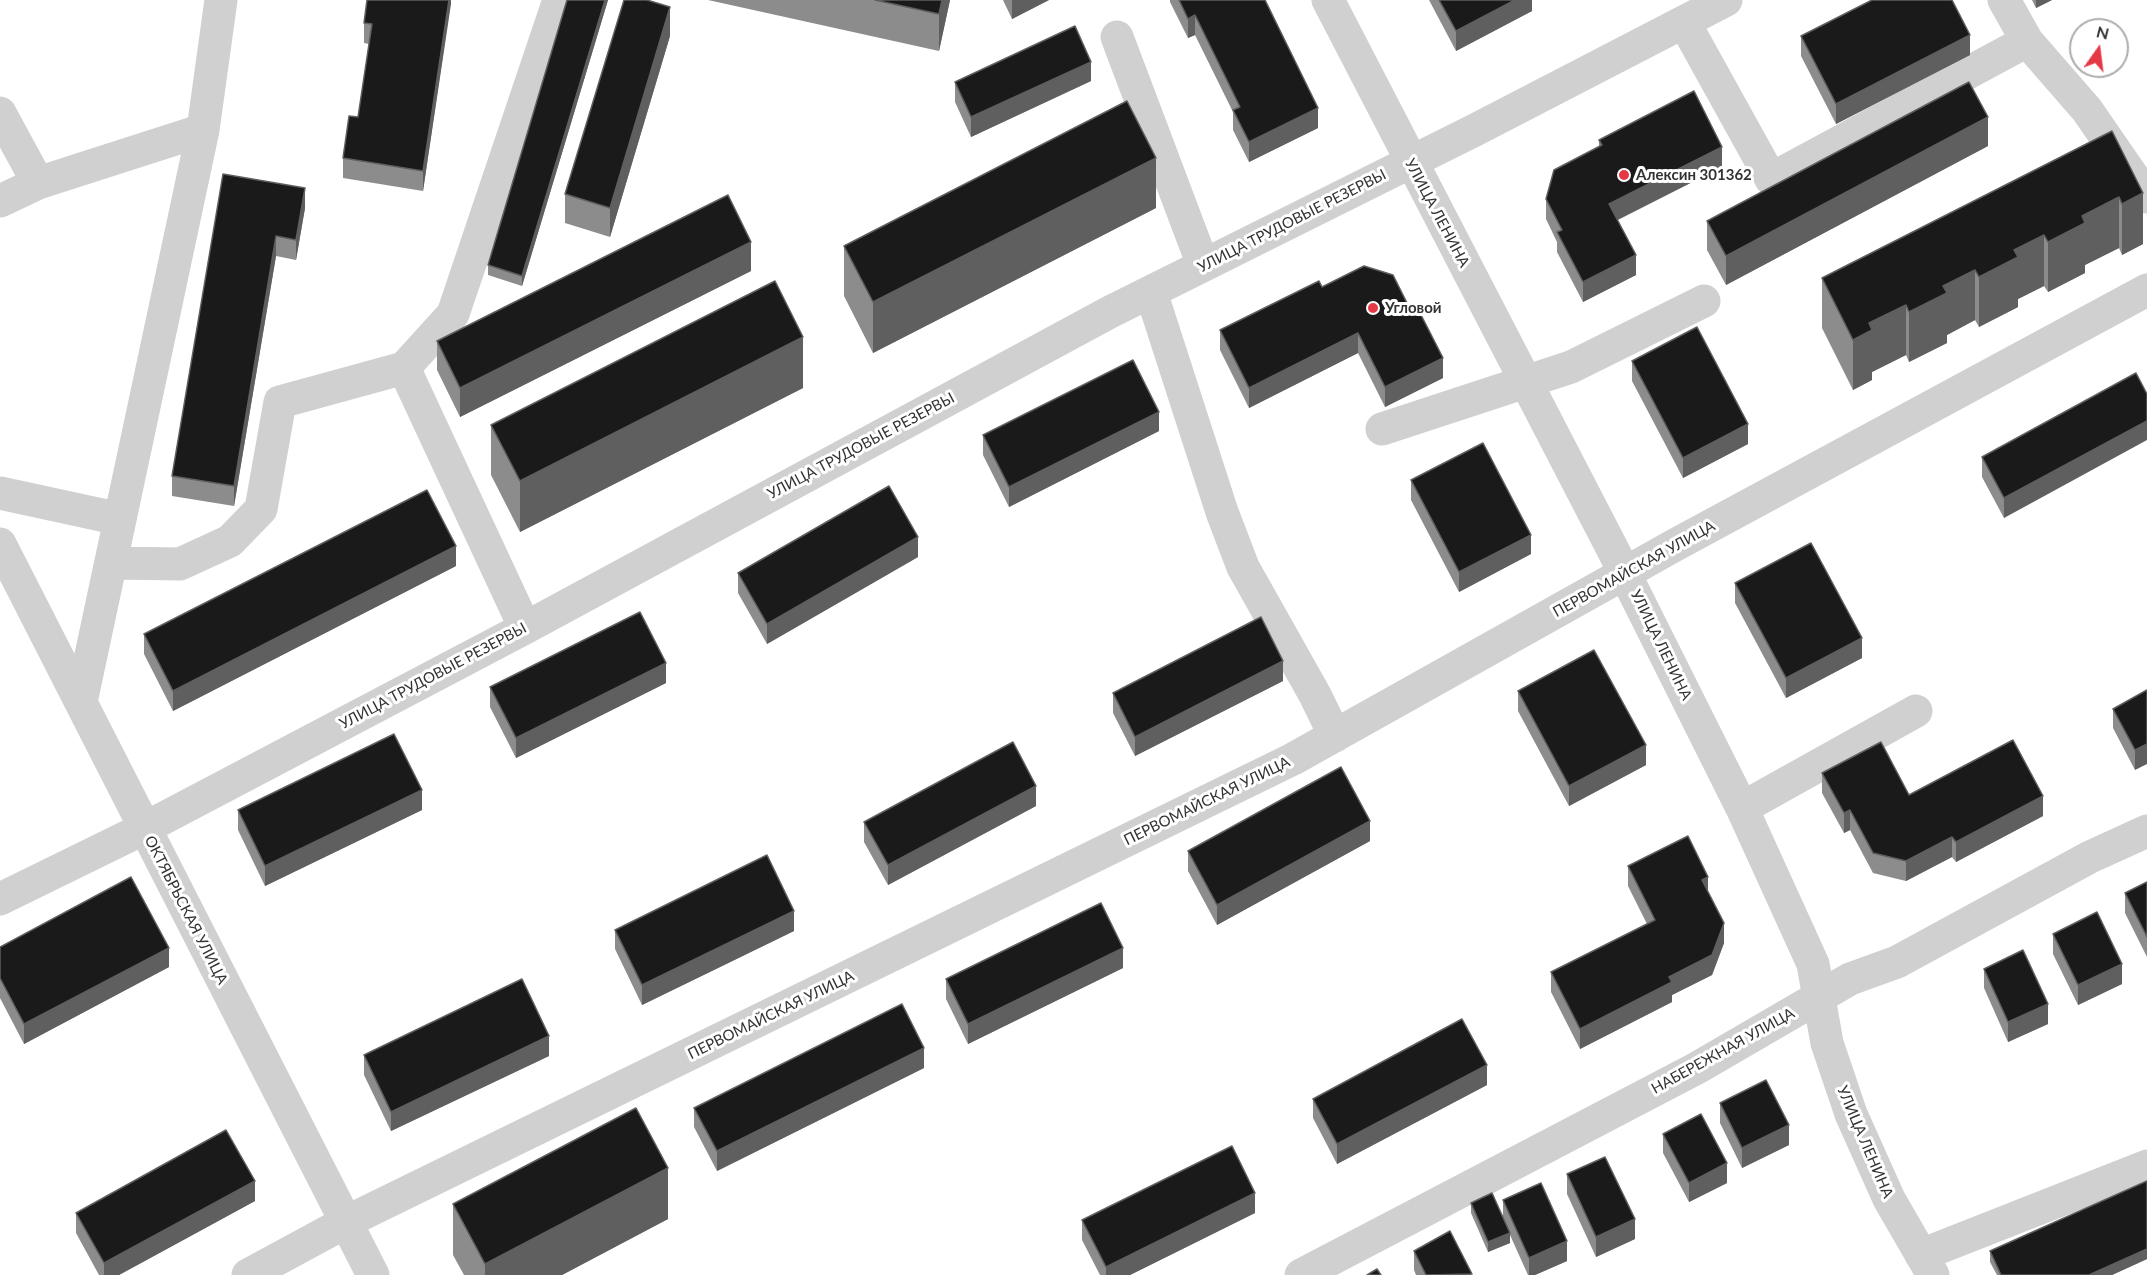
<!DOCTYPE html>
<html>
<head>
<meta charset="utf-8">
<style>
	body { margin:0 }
	#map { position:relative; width:2147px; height:1275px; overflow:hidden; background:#fff; font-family:Lato,sans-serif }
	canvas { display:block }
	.north { position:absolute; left:2069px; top:18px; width:60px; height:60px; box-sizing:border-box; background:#fff; border:2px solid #adadad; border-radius:50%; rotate:14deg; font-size:16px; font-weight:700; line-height:24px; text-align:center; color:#333 }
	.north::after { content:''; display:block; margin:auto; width:21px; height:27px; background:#e63946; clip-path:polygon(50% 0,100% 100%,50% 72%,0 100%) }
</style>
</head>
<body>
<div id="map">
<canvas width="2147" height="1275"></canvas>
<div class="north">N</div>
</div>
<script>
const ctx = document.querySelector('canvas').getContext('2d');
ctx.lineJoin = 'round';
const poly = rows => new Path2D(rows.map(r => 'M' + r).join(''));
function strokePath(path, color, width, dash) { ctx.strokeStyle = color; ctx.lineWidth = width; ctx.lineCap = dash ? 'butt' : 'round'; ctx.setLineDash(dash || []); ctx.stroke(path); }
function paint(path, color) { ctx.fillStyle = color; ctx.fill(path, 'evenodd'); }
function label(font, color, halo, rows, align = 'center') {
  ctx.font = font + ' Lato,sans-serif'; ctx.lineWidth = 6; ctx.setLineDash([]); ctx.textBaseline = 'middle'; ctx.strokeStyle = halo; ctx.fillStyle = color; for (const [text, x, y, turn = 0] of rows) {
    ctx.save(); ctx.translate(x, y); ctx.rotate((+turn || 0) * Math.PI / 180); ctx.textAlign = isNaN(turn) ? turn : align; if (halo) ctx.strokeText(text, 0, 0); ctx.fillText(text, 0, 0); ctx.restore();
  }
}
strokePath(poly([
	[1328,0,1612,548,1742,808,1813,964,1827,1043,1851,1114,1889,1199,1933,1275],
	[2004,0,2027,41,2087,110,2147,197],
	[1684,22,1771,179,2027,41],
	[1117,37,1203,265],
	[0,113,38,183],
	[0,201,38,183,203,130],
	[1151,292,1222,512,1243,567,1315,695,1335,736],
	[404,368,453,314,559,0],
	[1382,429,1571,367,1704,301],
	[0,493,120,519],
	[0,544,373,1275],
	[111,563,180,564,230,541,261,509,280,402,404,368,525,628],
	[81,702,203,130,221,0],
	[1742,808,1916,711],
	[0,899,145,828,525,628,1110,312,1475,130,1726,0],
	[1921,1255,2147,1166],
	[248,1275,346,1222,1293,759,1675,545,2147,290],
	[1301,1275,1697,1068,1850,979,1897,962,2090,857,2147,831]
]), '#d0d0d0', 33);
paint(poly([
	[451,0,423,191,343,178,343,158,358,117,369,44,364,43,364,23],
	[567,0,608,0,522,286,488,275,488,265],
	[708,0,950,0,939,51],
	[1003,0,1049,0,1012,19],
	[1170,0,1265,0,1318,128,1249,162,1233,130,1233,112,1195,35,1188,38,1170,2],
	[1429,0,1532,0,1532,11,1456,51],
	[2032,0,2052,0,2036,8],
	[670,36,610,237,565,223,565,194],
	[1801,36,1970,55,1836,124,1801,56],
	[1091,81,971,137,955,102,955,82],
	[2112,131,2143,244,2122,255,2119,248,2085,265,2085,273,2048,292,2044,286,2018,299,2018,307,1979,327,1975,320,1947,335,1947,343,1909,362,1906,355,1872,372,1872,380,1853,390,1822,328,1822,278],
	[1599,140,1722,167,1618,220,1636,275,1583,302,1557,252,1557,242,1546,219,1546,199,1599,147],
	[1988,146,1726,285,1707,250,1707,221],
	[223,174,305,208,296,260,276,256,234,506,172,496,172,476],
	[1156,208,873,353,844,296,844,246],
	[751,271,460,417,437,370,437,341],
	[1322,287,1412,313,1443,378,1385,407,1358,353,1249,408,1220,350,1220,330],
	[1632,361,1748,444,1683,478,1632,381],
	[2136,373,2004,518,1982,477,1982,457],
	[803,388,520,532,491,475,491,425],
	[1159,431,1009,507,983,455,983,435],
	[1411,480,1531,554,1459,592,1411,500],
	[918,557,767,644,738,593,738,573],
	[456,566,173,711,144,654,144,634],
	[1735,583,1862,658,1786,698,1735,603],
	[1283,681,1135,756,1113,713,1113,693],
	[666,683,516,758,490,707,490,687],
	[2147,690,2135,770,2113,728,2113,709],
	[1518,691,1646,765,1569,806,1518,711],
	[1822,773,1909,795,2043,816,1956,862,1952,857,1906,881,1873,873,1850,830,1844,833,1822,793],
	[1036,806,888,885,864,842,864,822],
	[238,810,422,810,265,886,238,830],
	[1370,841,1217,925,1188,871,1188,851],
	[1628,866,1708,892,1724,943,1712,975,1672,995,1672,1002,1580,1049,1551,992,1551,972,1647,924,1628,886],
	[2147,882,2147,957,2125,913,2125,893],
	[615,930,794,931,642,1005,615,949],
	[2053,934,2122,984,2078,1005,2053,954],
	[0,947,169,967,24,1044,0,998],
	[1123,968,968,1044,946,999,946,979],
	[1984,969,2048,1024,2008,1042,1984,988],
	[364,1055,549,1056,391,1131,364,1075],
	[924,1068,717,1171,694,1127,694,1108],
	[1487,1085,1337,1164,1313,1118,1313,1099],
	[1720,1103,1789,1145,1742,1168,1720,1123],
	[1663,1134,1727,1183,1689,1202,1663,1153],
	[1567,1174,1635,1239,1596,1257,1567,1194],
	[2147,1181,2147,1259,2112,1275,1997,1275,1990,1262,1990,1251],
	[1503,1200,1567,1261,1535,1275,1528,1275,1510,1235,1510,1243,1488,1252,1471,1213,1471,1203,1503,1218],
	[255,1201,119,1275,99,1275,76,1233,76,1213],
	[453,1204,668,1219,562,1275,464,1275,453,1255],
	[1255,1213,1130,1275,1100,1275,1082,1240,1082,1220],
	[1414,1251,1472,1275,1416,1275,1414,1270]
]), '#8c8c8c');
paint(poly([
	[449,0,451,0,451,4,423,191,423,171],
	[605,0,608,0,522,286,522,276],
	[942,0,950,0,939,51,939,14],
	[1012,0,1049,0,1012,19],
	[1515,0,1532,0,1532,11,1456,51,1456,31],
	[2036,0,2052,0,2036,8],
	[670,7,670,36,610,237,610,208],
	[1195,15,1195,35,1188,38,1188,19],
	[1970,35,1970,55,1836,124,1836,104],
	[1091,62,1091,81,971,137,971,117],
	[1318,108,1318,128,1249,162,1249,142],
	[1988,117,1988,146,1726,285,1726,256],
	[1722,147,1722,167,1609,224,1609,204],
	[1156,158,1156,208,873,353,873,302],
	[305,188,305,208,296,260,296,240],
	[2143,193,2143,244,2122,255,2122,204],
	[2119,197,2119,248,2085,265,2085,273,2048,292,2048,242,2082,216],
	[2044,235,2044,286,2018,299,2018,307,1979,327,1979,277,2014,250],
	[276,236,276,256,234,506,234,486],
	[751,242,751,271,460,417,460,388],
	[1636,255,1636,275,1583,302,1583,282],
	[1975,270,1975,320,1947,335,1947,343,1909,362,1909,312,1943,286],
	[1906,305,1906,355,1872,372,1872,380,1853,390,1853,340,1869,323],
	[1358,333,1358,353,1249,408,1249,388],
	[803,337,803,388,520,532,520,481],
	[1443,358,1443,378,1385,407,1385,387],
	[1159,412,1159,431,1009,507,1009,487],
	[2147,421,2147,440,2004,518,2004,498],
	[1748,424,1748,444,1683,478,1683,458],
	[1531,535,1531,554,1459,592,1459,572],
	[918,537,918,557,767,644,767,624],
	[456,546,456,566,173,711,173,691],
	[1862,638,1862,658,1786,698,1786,678],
	[1283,661,1283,681,1135,756,1135,737],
	[666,663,666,683,516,758,516,738],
	[2147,744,2147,764,2135,770,2135,750],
	[1646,745,1646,765,1569,806,1569,786],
	[1036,786,1036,806,888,885,888,865],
	[422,790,422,810,265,886,265,866],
	[2043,796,2043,816,1956,862,1956,842],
	[1850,810,1850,830,1844,833,1844,813],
	[1370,821,1370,841,1217,925,1217,905],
	[1952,837,1952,857,1906,881,1906,861],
	[1708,877,1708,897,1702,880],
	[794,911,794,931,642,1005,642,985],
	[1724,923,1724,943,1712,975,1672,995,1672,1002,1580,1049,1580,1029,1669,977],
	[169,948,169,967,24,1044,24,1024],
	[1123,948,1123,968,968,1044,968,1024],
	[2122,964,2122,984,2078,1005,2078,985],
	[2048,1004,2048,1024,2008,1042,2008,1022],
	[549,1036,549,1056,391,1131,391,1112],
	[924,1048,924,1068,717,1171,717,1151],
	[1487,1065,1487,1085,1337,1164,1337,1144],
	[1789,1125,1789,1145,1742,1168,1742,1148],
	[1727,1163,1727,1183,1689,1202,1689,1183],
	[668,1168,668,1219,562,1275,485,1275,485,1264],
	[255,1181,255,1201,119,1275,104,1275,104,1263],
	[1255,1193,1255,1213,1130,1275,1106,1275,1106,1267],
	[1635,1219,1635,1239,1596,1257,1596,1237],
	[1510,1233,1510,1243,1488,1252,1488,1242],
	[1567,1241,1567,1261,1535,1275,1529,1275,1529,1258],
	[2147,1249,2147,1259,2112,1275,2089,1275]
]), '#5f5f5f');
const building = poly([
	[367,0,449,0,423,171,343,158,349,116,358,117,372,24,364,23,367,0],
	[567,0,605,0,522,276,488,265,567,0],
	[624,0,647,0,670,7,610,208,565,194,624,0],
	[875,0,942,0,939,14,875,0],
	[1179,0,1265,0,1318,108,1249,142,1233,110,1240,107,1195,15,1188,19,1179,0],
	[1439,0,1515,0,1456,31,1439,0],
	[1872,0,1952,0,1970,35,1836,104,1801,36,1872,0],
	[1075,26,1091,62,971,117,955,82,1075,26],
	[1969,82,1988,117,1726,256,1707,221,1969,82],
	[1694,91,1722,147,1609,204,1636,255,1583,282,1557,232,1562,230,1546,199,1554,170,1602,145,1599,140,1694,91],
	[1127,101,1156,158,873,302,844,246,1127,101],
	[2112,131,2143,193,2122,204,2119,197,2082,216,2085,223,2048,242,2044,235,2014,250,2018,257,1979,277,1975,270,1943,286,1947,293,1909,312,1906,305,1869,323,1872,330,1853,340,1822,278,2112,131],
	[223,174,305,188,296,240,276,236,234,486,172,476,223,174],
	[728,195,751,242,460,388,437,341,728,195],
	[1364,266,1393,275,1412,313,1418,309,1443,358,1385,387,1358,333,1249,388,1220,330,1319,281,1322,287,1364,266],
	[775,281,803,337,520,481,491,425,775,281],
	[1697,327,1748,424,1683,458,1632,361,1697,327],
	[1133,360,1159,412,1009,487,983,435,1133,360],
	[2136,373,2147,394,2147,421,2004,498,1982,457,2136,373],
	[1483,443,1531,535,1459,572,1411,480,1483,443],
	[889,486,918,537,767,624,738,573,889,486],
	[427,490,456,546,173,691,144,634,427,490],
	[1811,543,1862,638,1786,678,1735,583,1811,543],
	[640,612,666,663,516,738,490,687,640,612],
	[1261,617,1283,661,1135,737,1113,693,1261,617],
	[1594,650,1646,745,1569,786,1518,691,1594,650],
	[2147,690,2147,744,2135,750,2113,709,2147,690],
	[394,734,422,790,265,866,238,810,394,734],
	[2013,740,2043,796,1956,842,1952,837,1906,861,1873,853,1850,810,1844,813,1822,773,1881,742,1909,795,2013,740],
	[1013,742,1036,786,888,865,864,822,1013,742],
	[1341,767,1370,821,1217,905,1188,851,1341,767],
	[1688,836,1708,877,1702,880,1724,923,1712,955,1669,977,1672,982,1580,1029,1551,972,1655,920,1628,866,1688,836],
	[767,855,794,911,642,985,615,930,767,855],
	[131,877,169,948,24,1024,0,978,0,947,131,877],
	[2147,882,2147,937,2125,893,2147,882],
	[1101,903,1123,948,968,1024,946,979,1101,903],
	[2097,912,2122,964,2078,985,2053,934,2097,912],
	[2023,950,2048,1004,2008,1022,1984,969,2023,950],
	[522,979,549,1036,391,1112,364,1055,522,979],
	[902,1004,924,1048,717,1151,694,1108,902,1004],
	[1462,1019,1487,1065,1337,1144,1313,1099,1462,1019],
	[1766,1080,1789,1125,1742,1148,1720,1103,1766,1080],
	[636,1108,668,1168,485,1264,453,1204,636,1108],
	[1701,1114,1727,1163,1689,1183,1663,1134,1701,1114],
	[226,1130,255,1181,104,1263,76,1213,226,1130],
	[1232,1146,1255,1193,1106,1267,1082,1220,1232,1146],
	[1605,1157,1635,1219,1596,1237,1567,1174,1605,1157],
	[2147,1181,2147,1249,2089,1275,2001,1275,1990,1251,2147,1181],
	[1541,1183,1567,1241,1529,1258,1503,1200,1541,1183],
	[1492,1193,1510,1233,1488,1242,1471,1203,1492,1193],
	[1450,1231,1472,1274,1426,1275,1414,1251,1450,1231],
	[1377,1269,1381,1275,1367,1275,1377,1269]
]);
paint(building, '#1a1a1a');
strokePath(building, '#5f5f5f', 1.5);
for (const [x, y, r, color] of [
	[1624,175,6,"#e63946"],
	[1373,308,6,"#e63946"]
]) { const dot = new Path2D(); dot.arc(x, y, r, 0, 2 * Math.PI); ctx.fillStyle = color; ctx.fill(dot); strokePath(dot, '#fff', 2); }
label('bold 15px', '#333', '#fff', [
	["Алексин 301362",1636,175],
	["Угловой",1385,308]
], 'left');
label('15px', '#333', '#fff', [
	["УЛИЦА ЛЕНИНА",1437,213,62],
	["УЛИЦА ТРУДОВЫЕ РЕЗЕРВЫ",1292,221,-27],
	["УЛИЦА ТРУДОВЫЕ РЕЗЕРВЫ",861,446,-28],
	["ПЕРВОМАЙСКАЯ УЛИЦА",1634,569,-29],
	["УЛИЦА ЛЕНИНА",1661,645,64],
	["УЛИЦА ТРУДОВЫЕ РЕЗЕРВЫ",433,676,-28],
	["ПЕРВОМАЙСКАЯ УЛИЦА",1207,801,-26],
	["ОКТЯБРЬСКАЯ УЛИЦА",186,910,63],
	["ПЕРВОМАЙСКАЯ УЛИЦА",771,1015,-26],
	["НАБЕРЕЖНАЯ УЛИЦА",1723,1051,-29],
	["УЛИЦА ЛЕНИНА",1865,1142,67]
]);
</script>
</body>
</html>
